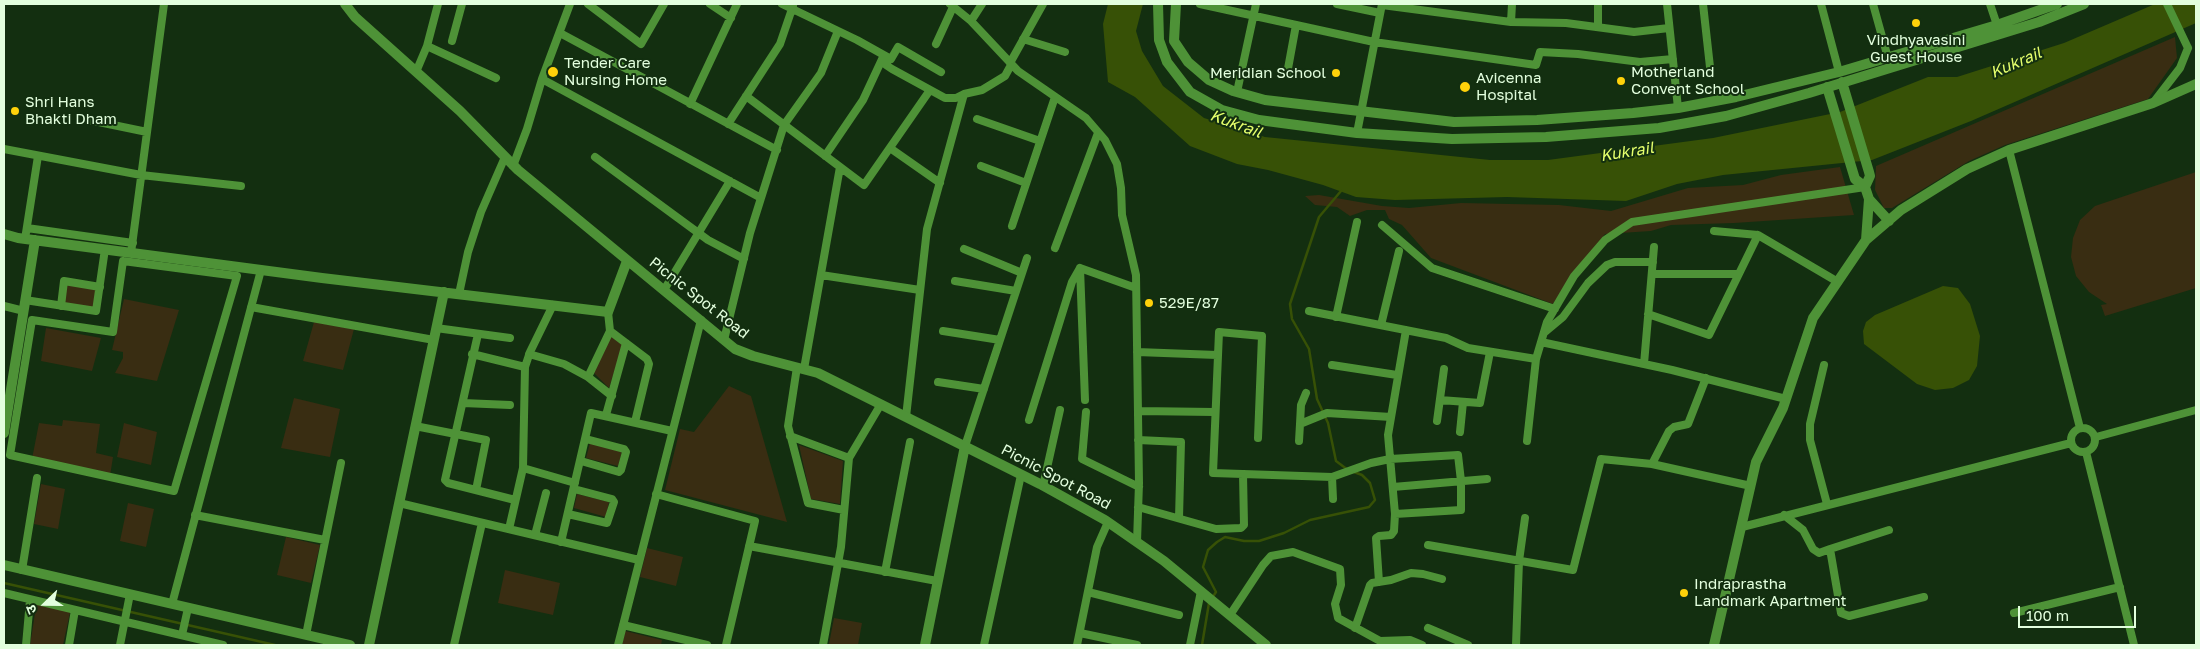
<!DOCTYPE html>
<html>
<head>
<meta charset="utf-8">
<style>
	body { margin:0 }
	#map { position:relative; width:2200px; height:649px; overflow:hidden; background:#132f10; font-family:"Golos Text","Noto Sans Devanagari",sans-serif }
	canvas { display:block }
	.frame { position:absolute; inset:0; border:5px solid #e3ffde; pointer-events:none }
	.north { position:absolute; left:20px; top:579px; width:50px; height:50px; -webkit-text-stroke:4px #132f10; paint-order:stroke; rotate:248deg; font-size:14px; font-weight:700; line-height:20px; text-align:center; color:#e3ffde }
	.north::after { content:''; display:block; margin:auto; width:18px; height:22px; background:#e3ffde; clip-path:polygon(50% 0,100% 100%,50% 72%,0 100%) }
	.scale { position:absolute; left:2018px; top:606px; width:118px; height:22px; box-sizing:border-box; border:2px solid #e3ffde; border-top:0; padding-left:6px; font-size:15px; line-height:18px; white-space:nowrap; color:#e3ffde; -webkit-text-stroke:4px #132f10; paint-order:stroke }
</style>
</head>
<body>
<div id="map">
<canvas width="2200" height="649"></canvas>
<div class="frame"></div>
<div class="north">उ</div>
<div class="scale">100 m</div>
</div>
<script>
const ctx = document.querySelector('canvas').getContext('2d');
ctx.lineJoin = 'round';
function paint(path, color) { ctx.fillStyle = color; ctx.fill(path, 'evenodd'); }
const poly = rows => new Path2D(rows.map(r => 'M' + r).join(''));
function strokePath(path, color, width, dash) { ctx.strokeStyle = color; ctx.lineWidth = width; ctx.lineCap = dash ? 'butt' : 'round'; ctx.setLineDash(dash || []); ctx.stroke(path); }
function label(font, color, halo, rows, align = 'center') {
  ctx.font = font + ' "Golos Text",sans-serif'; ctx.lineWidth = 4; ctx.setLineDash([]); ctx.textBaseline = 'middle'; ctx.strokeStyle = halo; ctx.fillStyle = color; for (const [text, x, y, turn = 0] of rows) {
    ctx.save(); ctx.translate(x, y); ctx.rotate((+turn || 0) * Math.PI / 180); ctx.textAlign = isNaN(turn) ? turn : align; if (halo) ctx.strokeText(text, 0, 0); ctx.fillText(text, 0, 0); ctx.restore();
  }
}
paint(poly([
	[2175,37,2177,58,2148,99,2005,145,1969,161,1892,208,1884,208,1875,190,1876,166],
	[1840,167,1854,215,1734,223,1671,225,1651,231,1605,234,1573,274,1553,304,1431,258,1402,225,1389,219,1385,210,1367,210,1350,216,1337,207,1315,205,1305,196,1319,195,1382,206,1409,208,1461,203,1559,205,1611,211,1688,188,1743,185,1781,175],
	[2196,172,2196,288,2105,316,2101,305,2107,304,2089,292,2076,276,2071,257,2073,238,2080,220,2095,206],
	[66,284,97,289,94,309,64,304],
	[124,299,179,310,157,381,115,373,123,358,123,352,112,350],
	[314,322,354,329,343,370,303,361],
	[46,328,101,338,92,371,41,361],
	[611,336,623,345,609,388,593,372],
	[729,386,751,396,787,522,665,490,680,429,694,432],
	[294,398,340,409,330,457,281,448],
	[63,420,100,424,96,453,113,457,110,476,32,459,39,423,62,426],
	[124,423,157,432,151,465,117,457],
	[590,443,622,452,618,466,586,458],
	[799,445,843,461,840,504,811,499],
	[41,484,65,489,58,529,34,524],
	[577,494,609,502,606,517,574,508],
	[128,503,154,509,146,547,120,541],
	[286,537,320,545,311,583,277,575],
	[647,548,683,557,676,586,640,577],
	[505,570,560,583,553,615,498,603],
	[37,601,71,608,63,645,30,645],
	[834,618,862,623,858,645,829,644],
	[625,631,662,640,661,645,622,645]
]), '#392d12');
paint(poly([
	[1108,4,1143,4,1136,31,1142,51,1163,86,1204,118,1265,137,1490,160,1548,160,1713,138,1840,112,1928,77,1957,77,2064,43,2155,4,2196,4,2196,23,1971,121,1872,160,1723,175,1677,184,1626,201,1507,197,1395,200,1356,197,1323,185,1268,170,1237,164,1190,146,1135,97,1108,82,1103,24],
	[1943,286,1958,288,1970,304,1980,336,1977,366,1969,380,1953,388,1935,390,1917,384,1864,344,1863,331,1866,322,1875,315]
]), '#375106');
strokePath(poly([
	[1341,191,1319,217,1290,304,1292,319,1309,349,1317,399,1328,423,1336,461,1348,470],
	[4,583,275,645],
	[1212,598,1216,592,1203,567,1208,550,1217,542,1225,537,1244,541,1259,541,1284,533,1310,520,1369,507,1375,500,1370,483,1362,475,1354,472],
	[1202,645,1209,603]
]), '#375106', 2.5);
strokePath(poly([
	[438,4,427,46,496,78],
	[588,4,641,44,664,4],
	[710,4,731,18],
	[782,4,857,40,891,59,898,47,941,72],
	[950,4,971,21,1018,71,1086,118,1105,140,1117,164,1121,188,1122,215,1136,275,1139,483,1137,542],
	[1200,4,1374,42,1536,65,1540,52,1578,54,1640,62,1673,59],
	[1337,4,1380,13],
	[1667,4,1678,108],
	[1703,4,1710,67],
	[1821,4,1839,72],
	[1873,4,1888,58],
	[1990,4,1997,25],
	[2167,4,2188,48],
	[1382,5,1511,22,1566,23,1634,32,1669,28],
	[971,21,982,4],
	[1511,22,1512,4],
	[1598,27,1598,4],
	[560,33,777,150],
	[1023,39,1065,52],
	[452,41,462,4],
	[936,44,953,7],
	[889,58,886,65,892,69,945,98,956,98,964,94],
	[1010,63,1043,4],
	[416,72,427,46],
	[1287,74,1296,25],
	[542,79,761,198],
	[1237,92,1256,4],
	[746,96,864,185,930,90],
	[2153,103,2180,68,2188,48],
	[690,104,737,4],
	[977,119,1040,141],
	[89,120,147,132],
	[728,124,780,44,793,6],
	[1357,133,1382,4],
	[890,148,940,183],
	[4,149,141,175,241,186],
	[2009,150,2080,428],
	[825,156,863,100,884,55],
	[595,157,708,240,744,259],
	[513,166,527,129,542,79,570,4],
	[981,166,1026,183],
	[1382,225,1432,268,1555,309],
	[1012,226,1055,97],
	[27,228,133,243],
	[1714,231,1758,235,1838,282],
	[25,239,38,156],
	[1055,248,1098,133],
	[964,249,1022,273],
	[131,253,164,4],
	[123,261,237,276,174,491,10,455,32,320,113,332,123,261],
	[1080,268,1085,400],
	[1080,268,1136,288],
	[1652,274,1738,274],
	[821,275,920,290],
	[955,281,1016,291],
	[664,290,730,181],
	[459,294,468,252,481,212,505,157],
	[25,300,96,311,105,249],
	[4,306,24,311],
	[61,306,64,281,100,287],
	[251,307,434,340],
	[1309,311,1446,338,1468,348,1536,359],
	[608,312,610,331,647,359,649,364,635,422],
	[1648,314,1709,335,1758,235],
	[1336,317,1357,222],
	[1381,325,1399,251],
	[436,328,510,338],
	[943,331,1000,340],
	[1545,332,1563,317,1588,283,1607,265,1615,262,1653,262],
	[478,334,445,480,448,483,515,500],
	[724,340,750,233,784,125,821,73,838,31],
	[1541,342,1672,370,1786,399],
	[1137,352,1217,355],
	[472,354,525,367],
	[529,354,564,364,588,377,612,396],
	[1644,364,1654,247],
	[1332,365,1397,375],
	[1824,365,1810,424,1810,440,1827,504],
	[797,367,788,426,808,503,844,510],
	[804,369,840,167],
	[588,377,610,331],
	[938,382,984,389],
	[1440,400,1480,403,1490,352],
	[463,403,510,405],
	[1138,411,1214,412],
	[1086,412,1082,459,1139,487],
	[606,415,626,343],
	[906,417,927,229,964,94,982,90,1005,76,1011,65],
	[1029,420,1072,282,1080,268],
	[1437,421,1444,369],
	[1300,424,1301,405,1306,393],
	[415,426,486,440,476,490],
	'2071 440a12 12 0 1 1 24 0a12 12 0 1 1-24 0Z',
	[1460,432,1463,402],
	[790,436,849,458],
	[2096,437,2196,410],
	[1258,438,1262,336,1219,332,1213,473,1332,477,1371,463,1390,459,1458,455,1461,481,1461,510,1395,514],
	[1138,440,1181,442,1179,518],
	[1299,441,1300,424,1327,413,1391,417],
	[1527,441,1536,359,1547,322,1574,276,1605,240,1632,222,1865,187],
	[965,446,1027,258],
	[2086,452,2134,645],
	[581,461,619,472,621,470,626,452,624,449,586,439],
	[1652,464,1669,431,1674,427,1688,424,1706,378],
	[523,468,575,483],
	[1332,477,1333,499],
	[1043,486,1060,410],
	[1393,487,1487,479],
	[656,494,755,521,726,645],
	[399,503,639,560],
	[1138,507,1216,529,1241,528,1244,525,1243,474],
	[568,514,607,523,614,502,612,499,574,489],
	[195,515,325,540],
	[1784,515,1803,530,1813,549,1819,553,1830,549],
	[1742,527,2071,443],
	[509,529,523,468,525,367,530,352,553,305],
	[1889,530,1830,549,1841,613,1849,616,1924,597],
	[535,535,546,493],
	[561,542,591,413,672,431],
	[1428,545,1573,570,1601,459,1652,464,1751,486],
	[749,546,937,581],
	[22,570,37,478],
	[885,572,910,442],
	[1379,582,1376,538,1379,536,1391,535,1394,531,1395,514,1388,435,1406,330],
	[1088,592,1179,615],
	[4,593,223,645],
	[172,604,261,270],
	[2014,613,2120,587],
	[1230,615,1263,565,1271,556,1293,552,1340,569,1341,585,1335,604,1338,618,1380,641,1410,640,1422,645],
	[623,625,707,645],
	[1355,628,1370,585,1372,583,1391,580,1411,573,1423,574,1442,579],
	[1428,628,1468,645],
	[1080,633,1137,645],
	[182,635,188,608],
	[306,635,341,463],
	[26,645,30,600],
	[69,645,75,610],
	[120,645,130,594],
	[454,645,482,523],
	[618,645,701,320],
	[823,645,841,547,849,458,881,404],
	[984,645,1021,475],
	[1077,645,1097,547,1108,522],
	[1190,645,1201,591],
	[1516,645,1519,561,1525,518]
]), '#4e9237', 8);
strokePath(poly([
	[345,4,355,17,460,111,518,170,735,349,753,356,818,373,1040,484,1105,520,1164,561,1266,645],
	[1158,4,1159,40,1167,62,1190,92,1222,110,1259,120,1357,133,1452,139,1546,137,1659,128,1726,116,1809,93,2039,22,2084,4],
	[1176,4,1174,41,1188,62,1209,80,1233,91,1265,100,1454,122,1537,120,1633,113,1678,108,1736,97,1839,72,1997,25,2057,4],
	[1842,82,1869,172,1870,176,1865,187],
	[1827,87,1855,179,1865,187,1869,199,1889,221],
	[4,234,18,238,322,278,608,312,627,261],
	[1866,240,1869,199],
	[4,433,35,240],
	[4,565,350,645],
	[369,645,444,292],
	[925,645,965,446],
	[1714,645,1756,462,1783,408,1813,318,1866,240,1901,210,1967,169,2009,150,2153,103,2196,84]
]), '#4e9237', 10);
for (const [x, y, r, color] of [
	[1916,23,5,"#ffd10a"],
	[553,72,6,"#ffd10a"],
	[1336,73,5,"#ffd10a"],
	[1621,81,5,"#ffd10a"],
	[1465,87,6,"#ffd10a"],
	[15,111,5,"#ffd10a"],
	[1149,303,5,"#ffd10a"],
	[1684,593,5,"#ffd10a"]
]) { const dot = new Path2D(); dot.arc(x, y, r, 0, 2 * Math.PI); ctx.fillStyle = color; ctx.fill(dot); strokePath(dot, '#132f10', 2); }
label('15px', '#e3ffde', '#132f10', [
	["Vindhyavasini",1916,40,"center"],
	["Guest House",1916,57,"center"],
	["Tender Care",564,63],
	["Nursing Home",564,80],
	["Motherland",1631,72],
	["Convent School",1631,89],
	["Meridian School",1326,73,"right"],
	["Avicenna",1476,78],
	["Hospital",1476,95],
	["Shri Hans",25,102],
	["Bhakti Dham",25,119],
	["529E/87",1159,303],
	["Indraprastha",1694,584],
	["Landmark Apartment",1694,601]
], 'left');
label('15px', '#e3ffde', '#132f10', [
	["Picnic Spot Road",699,298,38],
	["Picnic Spot Road",1056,477,28]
]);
label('italic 16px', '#e5ff6c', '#132f10', [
	["Kukrail",2016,63,-23],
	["Kukrail",1236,124,20],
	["Kukrail",1627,152,-9]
]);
</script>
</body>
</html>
